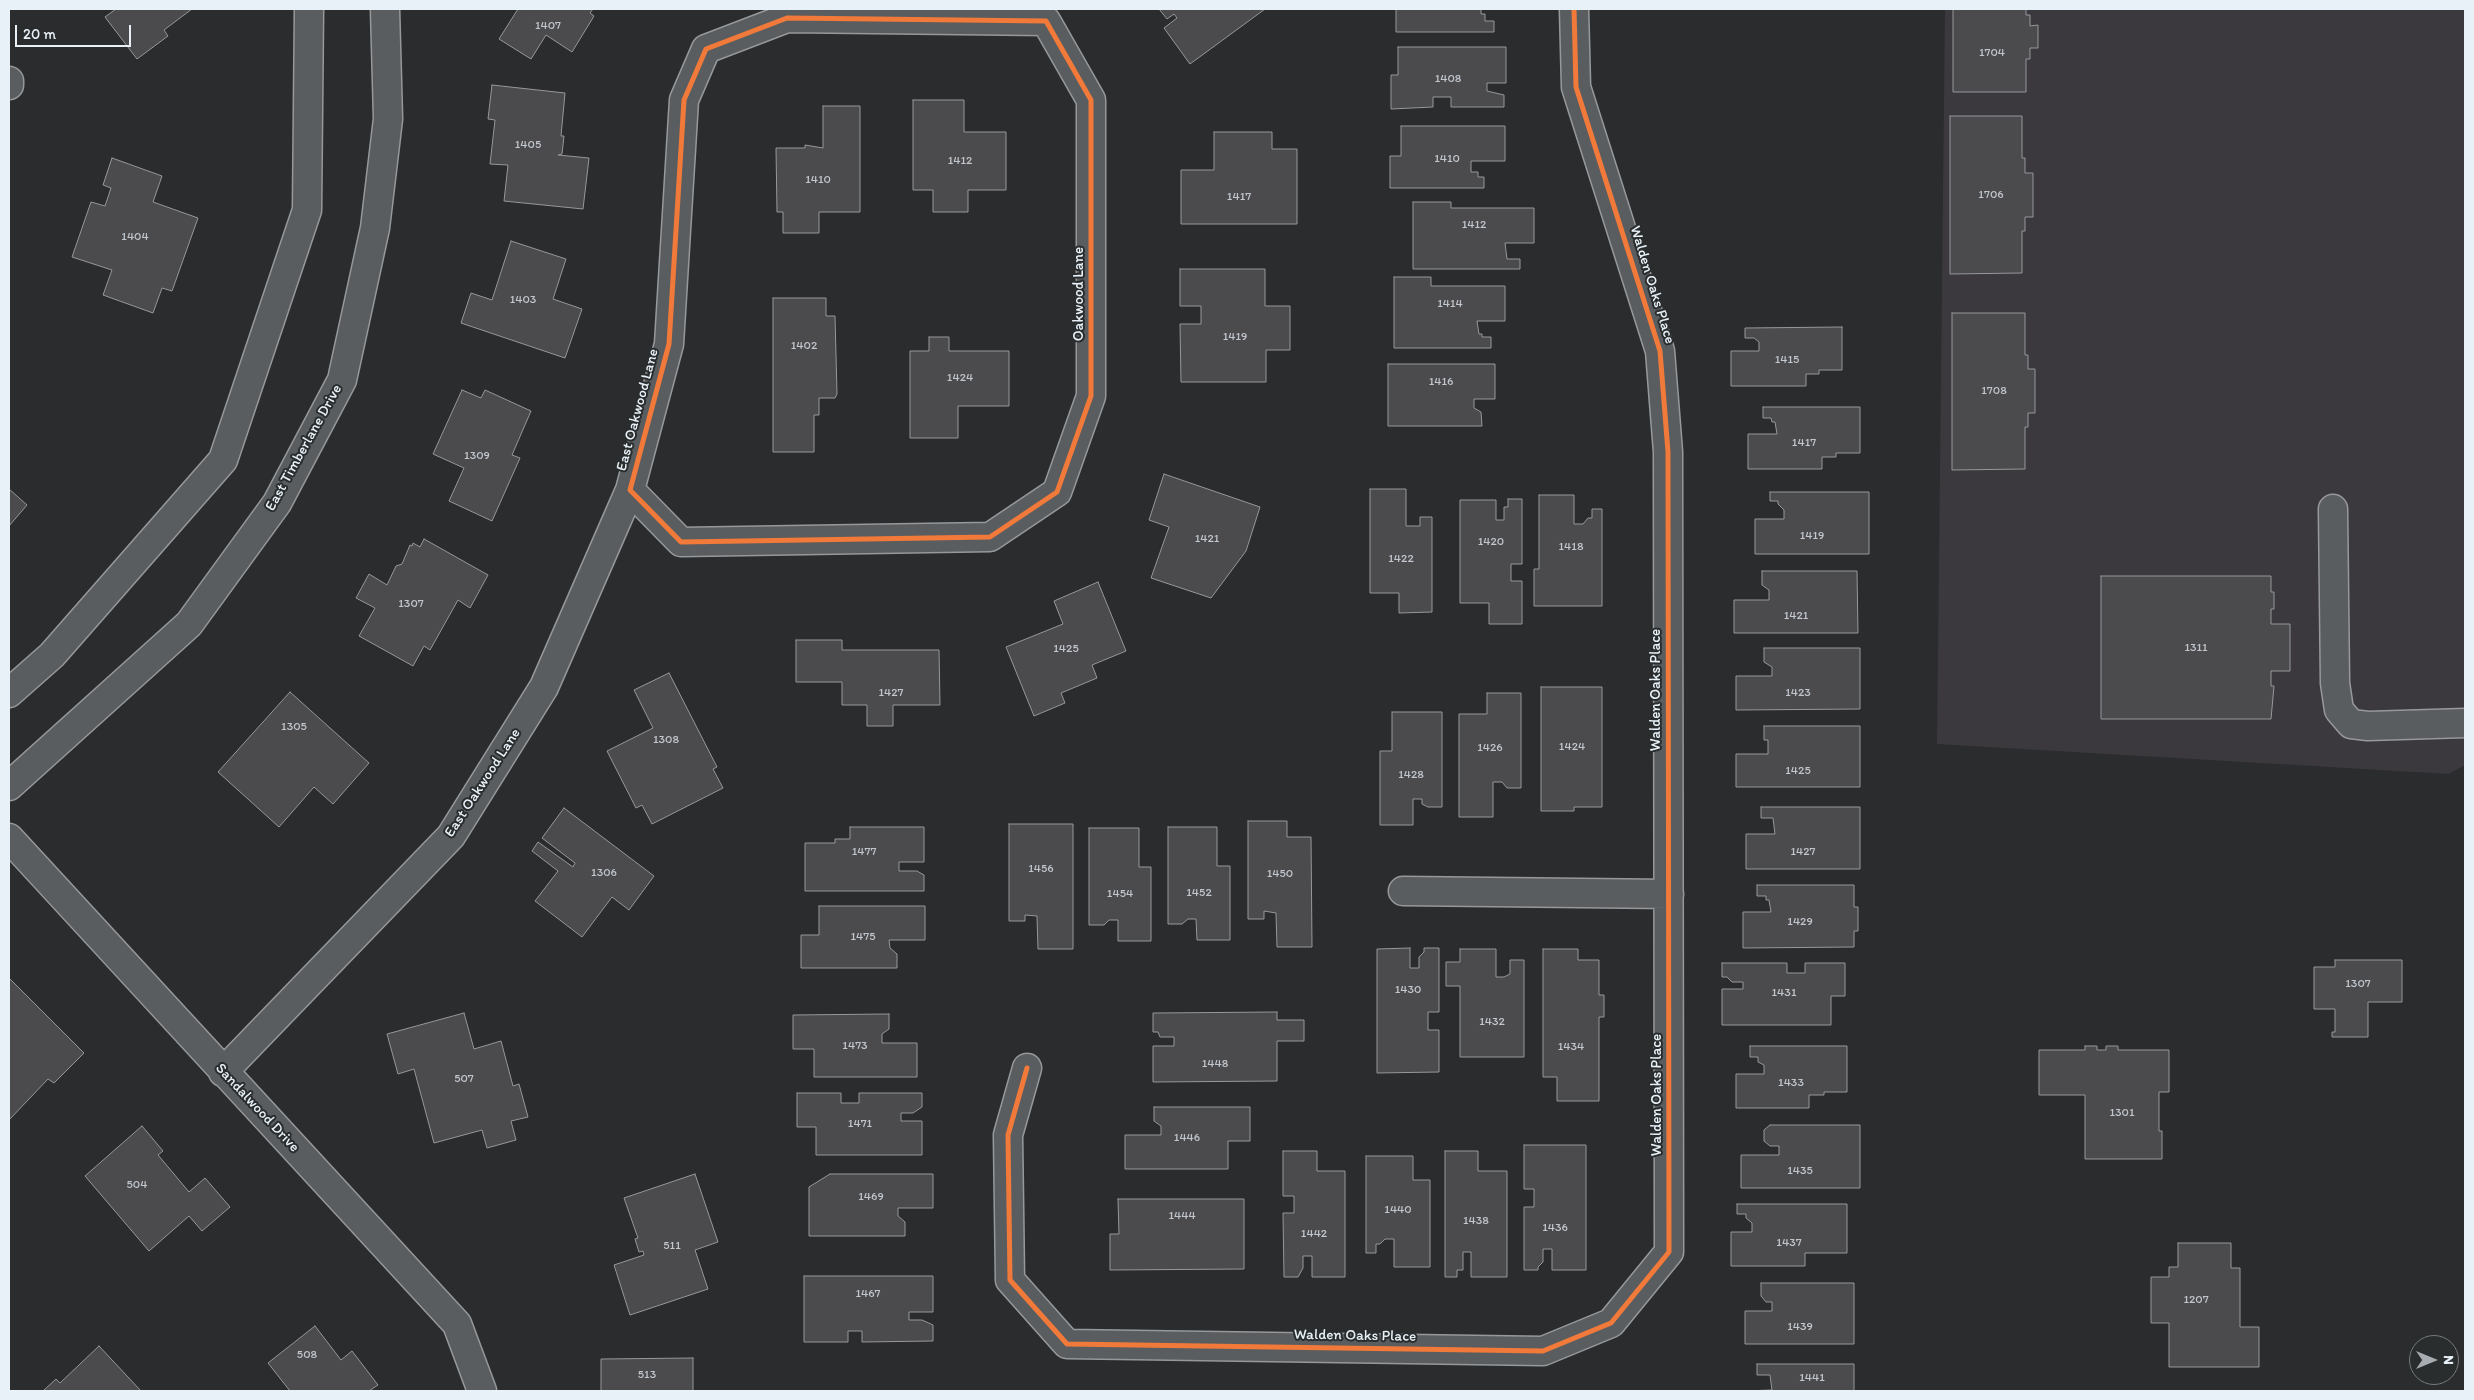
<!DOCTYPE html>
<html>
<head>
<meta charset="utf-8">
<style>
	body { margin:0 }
	#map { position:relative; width:2474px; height:1400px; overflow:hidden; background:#2b2c2d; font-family:Itim,sans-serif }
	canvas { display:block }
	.frame { position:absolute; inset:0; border:10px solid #e8f1f8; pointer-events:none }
	.north { position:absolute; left:2409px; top:1335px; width:50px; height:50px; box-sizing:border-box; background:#2a2d2e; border:1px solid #767b7f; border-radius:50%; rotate:90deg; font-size:14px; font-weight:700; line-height:20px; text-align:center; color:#e8f1f8 }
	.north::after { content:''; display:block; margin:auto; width:18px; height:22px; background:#a6acb1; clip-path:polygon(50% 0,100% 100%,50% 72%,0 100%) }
	.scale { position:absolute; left:15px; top:25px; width:116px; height:22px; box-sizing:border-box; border:2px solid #e8f1f8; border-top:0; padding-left:6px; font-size:15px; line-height:18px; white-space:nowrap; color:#e8f1f8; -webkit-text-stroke:4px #2a2d2e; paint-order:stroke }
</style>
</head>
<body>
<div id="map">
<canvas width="2474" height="1400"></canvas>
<div class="frame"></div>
<div class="north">N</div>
<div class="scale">20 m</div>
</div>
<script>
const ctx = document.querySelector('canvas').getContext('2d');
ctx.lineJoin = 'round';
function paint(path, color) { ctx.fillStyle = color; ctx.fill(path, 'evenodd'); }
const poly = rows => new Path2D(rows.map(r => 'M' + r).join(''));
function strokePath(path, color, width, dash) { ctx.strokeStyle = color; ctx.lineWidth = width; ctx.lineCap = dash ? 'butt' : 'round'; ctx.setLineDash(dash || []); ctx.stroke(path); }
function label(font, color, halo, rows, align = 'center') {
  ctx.font = font + ' Itim,sans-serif'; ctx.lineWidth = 4; ctx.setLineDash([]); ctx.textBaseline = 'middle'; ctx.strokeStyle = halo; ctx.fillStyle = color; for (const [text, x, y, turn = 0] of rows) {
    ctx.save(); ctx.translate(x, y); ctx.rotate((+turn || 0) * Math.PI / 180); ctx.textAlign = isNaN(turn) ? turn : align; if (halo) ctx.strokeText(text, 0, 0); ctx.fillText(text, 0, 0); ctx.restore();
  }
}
paint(poly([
	[1945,9,2465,9,2465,765,2449,774,1937,744]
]), '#3b393e');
const building = poly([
	[116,9,192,9,164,30,168,36,137,59,105,17,116,9],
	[518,9,593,9,590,13,594,16,572,52,546,35,531,59,499,39,518,9],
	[1159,9,1265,9,1190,64,1164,28,1177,18,1174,14,1167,19,1159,9],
	[1396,9,1481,9,1481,14,1485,14,1485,21,1494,21,1494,32,1396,32,1396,9],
	[1953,9,2026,9,2026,15,2030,15,2030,26,2038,25,2038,48,2030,48,2030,59,2026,59,2026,92,1953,92,1953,9],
	[1398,47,1506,47,1506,83,1487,83,1487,91,1504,95,1504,107,1451,107,1451,97,1433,97,1433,107,1391,109,1391,75,1398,75,1398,47],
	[492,85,565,93,561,136,564,136,562,154,558,155,589,158,583,209,504,201,508,165,490,164,495,120,488,119,492,85],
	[913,100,964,100,964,132,1006,132,1006,190,968,190,968,212,933,212,933,190,913,190,913,100],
	[823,106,860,106,860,212,819,212,819,233,783,233,783,212,777,212,776,148,805,148,805,145,823,148,823,106],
	[1950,116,2022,116,2022,158,2025,158,2025,173,2033,173,2033,217,2025,217,2025,231,2022,231,2022,273,1950,274,1950,116],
	[1401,126,1505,126,1505,161,1471,161,1471,172,1478,172,1478,177,1484,177,1484,188,1390,188,1390,156,1401,156,1401,126],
	[1214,132,1272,132,1272,149,1297,149,1297,224,1181,224,1181,170,1214,170,1214,132],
	[112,158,162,176,153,202,198,218,172,291,162,288,153,313,103,295,112,270,72,257,91,202,105,206,111,188,103,185,112,158],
	[1413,202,1451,202,1451,208,1534,208,1534,243,1505,243,1507,259,1520,259,1520,269,1413,269,1413,202],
	[511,241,566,259,553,299,582,309,565,358,461,323,471,293,492,300,511,241],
	[1180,269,1265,269,1265,306,1290,306,1290,350,1266,350,1266,382,1181,382,1180,324,1201,324,1201,306,1180,306,1180,269],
	[1394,277,1431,277,1431,286,1505,286,1505,321,1477,321,1479,334,1482,334,1482,337,1491,337,1491,348,1394,348,1394,277],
	[773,298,826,298,826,316,835,316,837,394,835,398,819,398,819,415,814,415,814,452,773,452,773,298],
	[1952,313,2025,313,2025,355,2028,355,2028,369,2035,369,2035,413,2028,413,2028,427,2025,427,2025,469,1952,470,1952,313],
	[1842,327,1842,370,1819,370,1819,374,1806,374,1806,386,1731,386,1731,351,1759,351,1759,342,1754,338,1745,338,1745,328,1842,327],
	[929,337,949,337,949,351,1009,351,1009,406,958,406,958,438,910,438,910,351,929,351,929,337],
	[1388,364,1495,364,1495,399,1474,399,1474,408,1481,412,1482,426,1388,426,1388,364],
	[462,390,481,398,485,390,531,411,512,455,520,458,492,521,449,501,464,468,433,454,462,390],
	[1763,407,1860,407,1860,453,1836,453,1836,457,1822,457,1822,469,1748,469,1748,434,1777,434,1775,422,1772,422,1771,418,1763,418,1763,407],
	[1164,474,1260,507,1246,551,1211,598,1151,578,1169,527,1149,520,1164,474],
	[9,489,27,505,9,526,9,489],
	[1370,489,1406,489,1406,526,1420,526,1420,517,1432,517,1432,612,1399,613,1399,593,1370,593,1370,489],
	[1770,492,1869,492,1869,554,1755,554,1755,519,1784,519,1784,510,1778,504,1778,501,1770,501,1770,492],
	[1539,495,1574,495,1574,524,1583,524,1588,518,1592,518,1592,509,1602,509,1602,606,1534,606,1534,569,1539,569,1539,495],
	[1508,499,1522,499,1522,564,1511,564,1511,581,1522,581,1522,624,1489,624,1489,603,1460,603,1460,500,1496,500,1496,520,1504,520,1504,507,1508,507,1508,499],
	[424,539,488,575,470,608,458,600,430,650,424,646,413,666,359,636,375,608,356,598,369,574,387,585,396,566,402,564,410,545,412,546,413,543,420,547,424,539],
	[1762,571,1857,571,1858,633,1734,633,1734,600,1769,600,1769,590,1762,585,1762,571],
	[2101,576,2271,576,2271,592,2274,592,2274,609,2271,609,2271,624,2290,624,2290,671,2271,671,2271,686,2274,686,2271,719,2101,719,2101,576],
	[1098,582,1126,651,1092,665,1097,678,1061,693,1065,703,1034,716,1006,647,1063,624,1054,601,1098,582],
	[796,640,842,640,842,650,939,650,940,705,893,705,893,726,867,726,867,705,842,705,842,682,796,682,796,640],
	[1764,648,1860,648,1860,709,1736,710,1736,676,1772,676,1772,667,1764,662,1764,648],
	[669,673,717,767,713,769,723,788,652,824,642,805,636,808,607,751,653,728,634,690,669,673],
	[1541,687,1602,687,1602,807,1574,807,1574,811,1541,811,1541,687],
	[290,692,369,763,333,804,314,787,279,827,218,772,290,692],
	[1487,693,1521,693,1521,788,1507,788,1502,782,1493,782,1493,817,1459,817,1459,714,1487,714,1487,693],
	[1392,712,1442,712,1442,807,1428,807,1422,804,1422,799,1413,799,1413,825,1380,825,1380,751,1392,751,1392,712],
	[1764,726,1860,726,1860,787,1736,787,1736,754,1768,754,1768,740,1764,740,1764,726],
	[1761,807,1860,807,1860,869,1746,869,1746,834,1775,834,1773,818,1761,818,1761,807],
	[564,808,654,876,629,910,612,897,582,937,535,901,558,871,532,851,538,842,573,867,575,863,542,838,564,808],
	[1248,821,1287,821,1287,837,1311,837,1312,947,1277,947,1276,913,1264,911,1264,919,1248,919,1248,821],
	[1009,824,1073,824,1073,949,1038,949,1037,916,1025,915,1025,921,1009,921,1009,824],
	[850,827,924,827,924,862,899,862,899,871,917,871,924,875,924,891,805,891,805,843,835,843,835,839,850,839,850,827],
	[1168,827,1217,827,1217,866,1230,866,1230,940,1197,940,1196,919,1188,919,1182,924,1168,924,1168,827],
	[1089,828,1139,828,1139,867,1151,867,1151,941,1118,941,1118,920,1109,920,1104,925,1089,925,1089,828],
	[1757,885,1854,885,1854,907,1858,907,1858,931,1854,931,1854,947,1743,948,1743,912,1771,912,1769,900,1766,900,1766,896,1757,896,1757,885],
	[819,906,925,906,925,940,889,940,890,948,897,954,897,968,801,968,801,935,819,935,819,906],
	[1410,948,1410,968,1419,968,1419,957,1424,952,1424,948,1439,948,1439,1012,1428,1012,1428,1030,1439,1030,1439,1072,1377,1073,1377,949,1410,948],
	[1460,949,1496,949,1496,977,1504,977,1510,974,1510,960,1524,960,1524,1057,1460,1057,1460,986,1446,986,1446,962,1460,962,1460,949],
	[1543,949,1578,949,1578,960,1599,960,1599,995,1604,995,1604,1017,1599,1017,1599,1101,1557,1101,1557,1077,1543,1077,1543,949],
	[2335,960,2402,960,2402,1002,2368,1002,2368,1037,2332,1037,2332,1032,2335,1032,2335,1009,2314,1009,2314,967,2335,967,2335,960],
	[1722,963,1787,963,1787,973,1805,973,1805,963,1845,963,1845,996,1831,996,1831,1025,1722,1025,1722,989,1743,989,1743,982,1732,982,1727,977,1722,977,1722,963],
	[9,978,84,1053,54,1083,48,1079,9,1120,9,978],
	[1277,1012,1277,1020,1304,1020,1304,1041,1277,1041,1277,1081,1153,1082,1153,1046,1174,1046,1174,1037,1160,1037,1158,1032,1153,1032,1153,1013,1277,1012],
	[464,1013,474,1049,501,1041,513,1086,519,1084,528,1117,511,1121,516,1140,487,1148,482,1130,434,1143,414,1069,398,1074,387,1034,464,1013],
	[889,1014,889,1029,882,1034,882,1043,917,1043,917,1077,814,1077,814,1049,793,1049,793,1015,889,1014],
	[1750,1046,1847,1046,1847,1092,1824,1092,1824,1095,1809,1095,1809,1108,1736,1108,1736,1074,1764,1074,1764,1065,1758,1062,1758,1057,1750,1057,1750,1046],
	[2085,1046,2097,1046,2097,1050,2106,1050,2106,1046,2118,1046,2118,1050,2169,1050,2169,1092,2159,1092,2159,1131,2162,1131,2162,1159,2085,1159,2085,1095,2039,1095,2039,1050,2085,1050,2085,1046],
	[797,1093,841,1093,841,1103,859,1103,859,1093,922,1093,922,1107,913,1113,901,1113,901,1121,922,1121,922,1155,816,1155,816,1127,797,1127,797,1093],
	[1154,1107,1250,1107,1250,1141,1228,1141,1228,1169,1125,1169,1125,1135,1161,1135,1161,1126,1154,1121,1154,1107],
	[1770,1125,1860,1125,1860,1188,1741,1188,1741,1155,1779,1155,1779,1146,1770,1146,1764,1141,1764,1130,1770,1125],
	[142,1126,163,1151,158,1155,189,1192,205,1178,230,1207,202,1231,189,1216,149,1251,85,1176,142,1126],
	[1524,1145,1586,1145,1586,1270,1552,1270,1552,1249,1543,1249,1543,1262,1538,1267,1538,1270,1524,1270,1524,1207,1534,1207,1534,1189,1524,1189,1524,1145],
	[1283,1151,1317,1151,1317,1171,1345,1171,1345,1277,1312,1277,1312,1256,1303,1256,1303,1268,1298,1277,1284,1277,1283,1213,1294,1213,1294,1196,1283,1196,1283,1151],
	[1445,1151,1478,1151,1478,1171,1507,1171,1507,1277,1471,1277,1471,1252,1463,1252,1463,1270,1457,1270,1457,1277,1445,1277,1445,1151],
	[1366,1156,1413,1156,1413,1180,1430,1180,1430,1267,1394,1267,1394,1239,1385,1239,1380,1244,1376,1244,1376,1253,1366,1253,1366,1156],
	[695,1174,718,1242,695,1250,708,1289,630,1315,614,1265,644,1255,643,1251,639,1252,635,1239,638,1238,624,1198,695,1174],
	[830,1174,933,1174,933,1208,898,1208,898,1216,905,1222,905,1236,809,1236,809,1187,830,1174],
	[1118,1199,1244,1199,1244,1269,1110,1270,1110,1234,1119,1234,1118,1199],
	[1737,1204,1847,1204,1847,1253,1805,1253,1805,1266,1731,1266,1731,1232,1752,1232,1752,1223,1746,1218,1746,1214,1737,1214,1737,1204],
	[2178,1243,2231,1243,2231,1268,2240,1268,2240,1327,2259,1327,2259,1367,2169,1367,2169,1323,2151,1323,2151,1277,2169,1277,2169,1267,2178,1267,2178,1243],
	[804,1276,933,1276,933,1312,909,1312,909,1320,922,1320,933,1325,933,1341,862,1342,862,1331,848,1331,848,1342,804,1342,804,1276],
	[1761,1283,1854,1283,1854,1344,1745,1344,1745,1311,1772,1311,1772,1302,1766,1302,1761,1296,1761,1283],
	[315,1326,341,1360,352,1351,378,1385,369,1391,290,1391,268,1363,315,1326],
	[99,1346,141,1391,43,1391,56,1379,60,1383,99,1346],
	[693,1358,693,1391,601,1391,601,1359,693,1358],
	[1757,1364,1854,1364,1854,1391,1743,1391,1772,1390,1770,1375,1757,1375,1757,1364]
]);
paint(building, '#4b4a4d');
strokePath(building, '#96989a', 1);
const minor = poly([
	[787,18,1046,21,1091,100,1091,396,1057,492,990,537,681,542,630,490,669,344,684,100,706,49,787,18],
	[9,85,9,81],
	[2333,509,2335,683,2339,710,2351,724,2368,726,2465,723],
	[9,693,52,655,223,460,307,210,309,9],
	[9,786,189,624,277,503,342,380,375,228,388,119,385,9],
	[9,838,457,1324,482,1391],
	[1403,891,1669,894],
	[1027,1068,1008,1135,1010,1280,1067,1344,1543,1351,1611,1323,1669,1252,1668,452,1660,351,1576,87,1574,9],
	[223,1072,451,836,544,687,630,490]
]);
strokePath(minor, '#96989a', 31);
strokePath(minor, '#5a5d60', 28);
strokePath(poly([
	[787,18,1046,21,1091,100,1091,396,1057,492,990,537,681,542,630,490,669,344,684,100,706,49,787,18],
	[1027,1068,1008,1135,1010,1280,1067,1344,1543,1351,1611,1323,1669,1252,1668,452,1660,351,1576,87,1574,9]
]), '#f17a3a', 5);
label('12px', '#c1c7cd', null, [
	["1407",548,26],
	["1704",1992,53],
	["1408",1448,79],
	["1405",528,145],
	["1410",1447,159],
	["1412",960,161],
	["1410",818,180],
	["1706",1991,195],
	["1417",1239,197],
	["1412",1474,225],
	["1404",135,237],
	["1403",523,300],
	["1414",1450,304],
	["1419",1235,337],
	["1402",804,346],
	["1415",1787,360],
	["1424",960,378],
	["1416",1441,382],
	["1708",1994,391],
	["1417",1804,443],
	["1309",477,456],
	["1419",1812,536],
	["1421",1207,539],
	["1420",1491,542],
	["1418",1571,547],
	["1422",1401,559],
	["1307",411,604],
	["1421",1796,616],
	["1311",2196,648],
	["1425",1066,649],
	["1427",891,693],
	["1423",1798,693],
	["1305",294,727],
	["1308",666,740],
	["1424",1572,747],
	["1426",1490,748],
	["1425",1798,771],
	["1428",1411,775],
	["1477",864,852],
	["1427",1803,852],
	["1456",1041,869],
	["1306",604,873],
	["1450",1280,874],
	["1452",1199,893],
	["1454",1120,894],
	["1429",1800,922],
	["1475",863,937],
	["1307",2358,984],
	["1430",1408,990],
	["1431",1784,993],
	["1432",1492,1022],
	["1473",855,1046],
	["1434",1571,1047],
	["1448",1215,1064],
	["507",464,1079],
	["1433",1791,1083],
	["1301",2122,1113],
	["1471",860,1124],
	["1446",1187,1138],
	["1435",1800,1171],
	["504",137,1185],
	["1469",871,1197],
	["1440",1398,1210],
	["1444",1182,1216],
	["1438",1476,1221],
	["1436",1555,1228],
	["1442",1314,1234],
	["1437",1789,1243],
	["511",672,1246],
	["1467",868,1294],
	["1207",2196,1300],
	["1439",1800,1327],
	["508",307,1355],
	["513",647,1375],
	["1441",1812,1378]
]);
label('15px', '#e8f1f8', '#2a2d2e', [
	["Walden Oaks Place",1652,285,73],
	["Oakwood Lane",1079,294,-90],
	["East Oakwood Lane",638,410,-75],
	["East Timberlane Drive",304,448,-61],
	["Walden Oaks Place",1656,690,-90],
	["East Oakwood Lane",483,783,-57],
	["Walden Oaks Place",1657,1095,-90],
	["Sandalwood Drive",257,1108,47],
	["Walden Oaks Place",1355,1336,1]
]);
</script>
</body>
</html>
